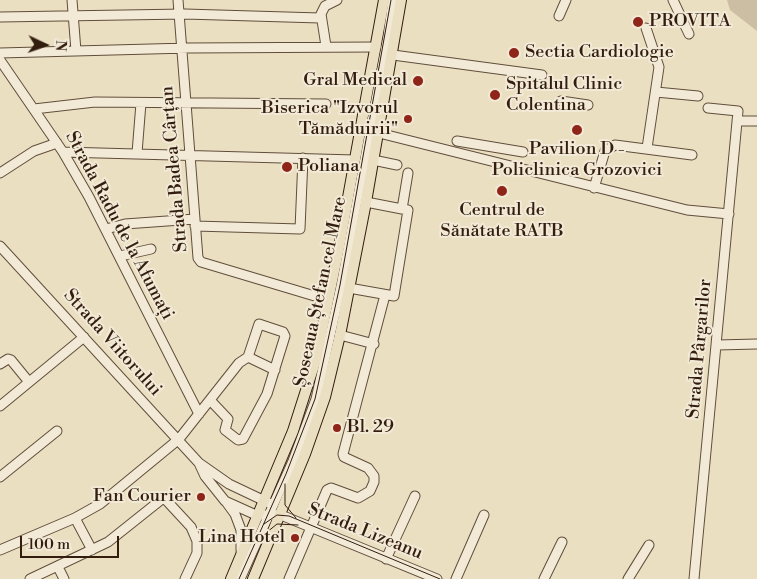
<!DOCTYPE html>
<html>
<head>
<meta charset="utf-8">
<style>
	body { margin:0 }
	#map { position:relative; width:757px; height:579px; overflow:hidden; background:#ebdfc2; font-family:"Libre Bodoni",serif }
	canvas { display:block }
	.north { position:absolute; left:20px; top:20px; width:50px; height:50px; -webkit-text-stroke:4px #f2ead7; paint-order:stroke; rotate:93deg; font-size:14px; font-weight:700; line-height:20px; text-align:center; color:#321d0e }
	.north::after { content:''; display:block; margin:auto; width:18px; height:22px; background:#321d0e; clip-path:polygon(50% 0,100% 100%,50% 72%,0 100%) }
	.scale { position:absolute; left:20px; top:536px; width:99px; height:22px; box-sizing:border-box; border:2px solid #321d0e; border-top:0; padding-left:6px; font-size:15px; line-height:18px; white-space:nowrap; color:#321d0e; -webkit-text-stroke:4px #f2ead7; paint-order:stroke }
</style>
</head>
<body>
<div id="map">
<canvas width="757" height="579"></canvas>
<div class="north">N</div>
<div class="scale">100 m</div>
</div>
<script>
const ctx = document.querySelector('canvas').getContext('2d');
ctx.lineJoin = 'round';
function paint(path, color) { ctx.fillStyle = color; ctx.fill(path, 'evenodd'); }
const poly = rows => new Path2D(rows.map(r => 'M' + r).join(''));
function strokePath(path, color, width, dash) { ctx.strokeStyle = color; ctx.lineWidth = width; ctx.lineCap = dash ? 'butt' : 'round'; ctx.setLineDash(dash || []); ctx.stroke(path); }
function label(font, color, halo, rows, align = 'center') {
  ctx.font = font + ' "Libre Bodoni",serif'; ctx.lineWidth = 4; ctx.setLineDash([]); ctx.textBaseline = 'middle'; ctx.strokeStyle = halo; ctx.fillStyle = color; for (const [text, x, y, turn = 0] of rows) {
    ctx.save(); ctx.translate(x, y); ctx.rotate((+turn || 0) * Math.PI / 180); ctx.textAlign = isNaN(turn) ? turn : align; if (halo) ctx.strokeText(text, 0, 0); ctx.fillText(text, 0, 0); ctx.restore();
  }
}
paint(poly([
	[727,0,757,0,757,31,730,10]
]), '#ccbea3');
const minor = poly([
	[72,0,76,51],
	[178,0,198,258,201,262,328,300],
	[673,0,689,34],
	[559,16,566,0],
	[0,17,185,14,320,18],
	[646,28,659,67,647,148],
	[326,46,321,14,325,6,337,0],
	[0,53,188,48,376,47],
	[393,55,542,75],
	[0,60,63,152,89,197,199,414],
	[656,92,698,96],
	[561,101,588,105],
	[34,109,95,102,326,104],
	[737,121,757,121],
	[371,131,687,210,729,214],
	[457,141,523,152],
	[63,152,355,160],
	[137,153,141,103],
	[373,160,397,165],
	[0,173,34,151,57,143],
	[594,188,605,151,615,145,692,155],
	[366,202,402,209],
	[195,226,300,229,303,158],
	[106,229,125,224,195,219],
	[0,246,199,463,229,484,269,503],
	[120,256,151,249],
	[349,288,394,296,408,210,402,209,408,173],
	[340,335,374,344],
	[717,345,757,344],
	[248,357,275,370],
	[0,364,8,359,11,360,29,382],
	[0,406,84,337],
	[199,463,205,476,225,501,256,515,281,515,437,579],
	[0,477,57,431],
	[227,503,235,514,241,530,241,551],
	[75,518,92,550],
	[0,550,75,518,100,504,179,439,239,363,248,357,259,324,283,332,285,336,267,394,243,439,238,440,225,430,228,419,210,400],
	[386,559,415,496],
	[58,567,64,579],
	[30,579,108,542,162,499,166,500,191,527,197,541,197,553,185,579],
	[240,579,293,461,316,399,341,286,388,36,393,0],
	[289,579,327,490,331,488,358,498,370,491,374,482,374,476,368,468,344,457,343,454,385,295],
	[456,579,484,515],
	[544,579,562,542],
	[628,579,649,545],
	[694,579,738,111,708,108]
]);
const major = poly([
	[231,579,293,431,316,359,339,247,384,0],
	[253,579,305,454,325,397,340,335,366,202,401,0]
]);
strokePath(minor, '#604e3b', 11);
strokePath(major, '#321d0e', 12);
strokePath(minor, '#f2ead7', 9);
strokePath(major, '#ebdfc2', 10);
strokePath(poly([
	[285,484,285,505,296,518],
	[264,524,277,515,289,516,440,579],
	[261,537,277,524,298,525],
	[239,579,286,474,315,399,340,285,391,0]
]), '#321d0e', 1);
for (const [x, y, r, color] of [
	[638,22,6,"#8f2418"],
	[514,53,6,"#8f2418"],
	[418,81,6,"#8f2418"],
	[495,95,6,"#8f2418"],
	[408,119,5,"#8f2418"],
	[577,130,6,"#8f2418"],
	[287,167,6,"#8f2418"],
	[502,191,6,"#8f2418"],
	[337,428,5,"#8f2418"],
	[201,497,5,"#8f2418"],
	[295,538,5,"#8f2418"]
]) { const dot = new Path2D(); dot.arc(x, y, r, 0, 2 * Math.PI); ctx.fillStyle = color; ctx.fill(dot); strokePath(dot, '#f2ead7', 2); }
label('18px', '#321d0e', '#f2ead7', [
	["PROVITA",649,22],
	["Sectia Cardiologie",525,53],
	["Gral Medical",407,81,"right"],
	["Spitalul Clinic",506,85],
	["Colentina",506,106],
	["Biserica \"Izvorul",398,109,"right"],
	["Tămăduirii\"",398,130,"right"],
	["Pavilion D -",577,150,"center"],
	["Policlinica Grozovici",577,171,"center"],
	["Poliana",298,167],
	["Centrul de",502,211,"center"],
	["Sănătate RATB",502,232,"center"],
	["Bl. 29",347,428],
	["Fan Courier",191,497,"right"],
	["Lina Hotel",285,538,"right"]
], 'left');
label('18px', '#321d0e', '#f2ead7', [
	["Strada Badea Cârțan",175,169,-95],
	["Strada Radu de la Afumați",119,226,62],
	["Șoseaua Ștefan cel Mare",321,292,-78],
	["Strada Viitorului",112,343,48],
	["Strada Pârgarilor",700,349,-85],
	["Strada Lizeanu",365,532,22]
]);
</script>
</body>
</html>
